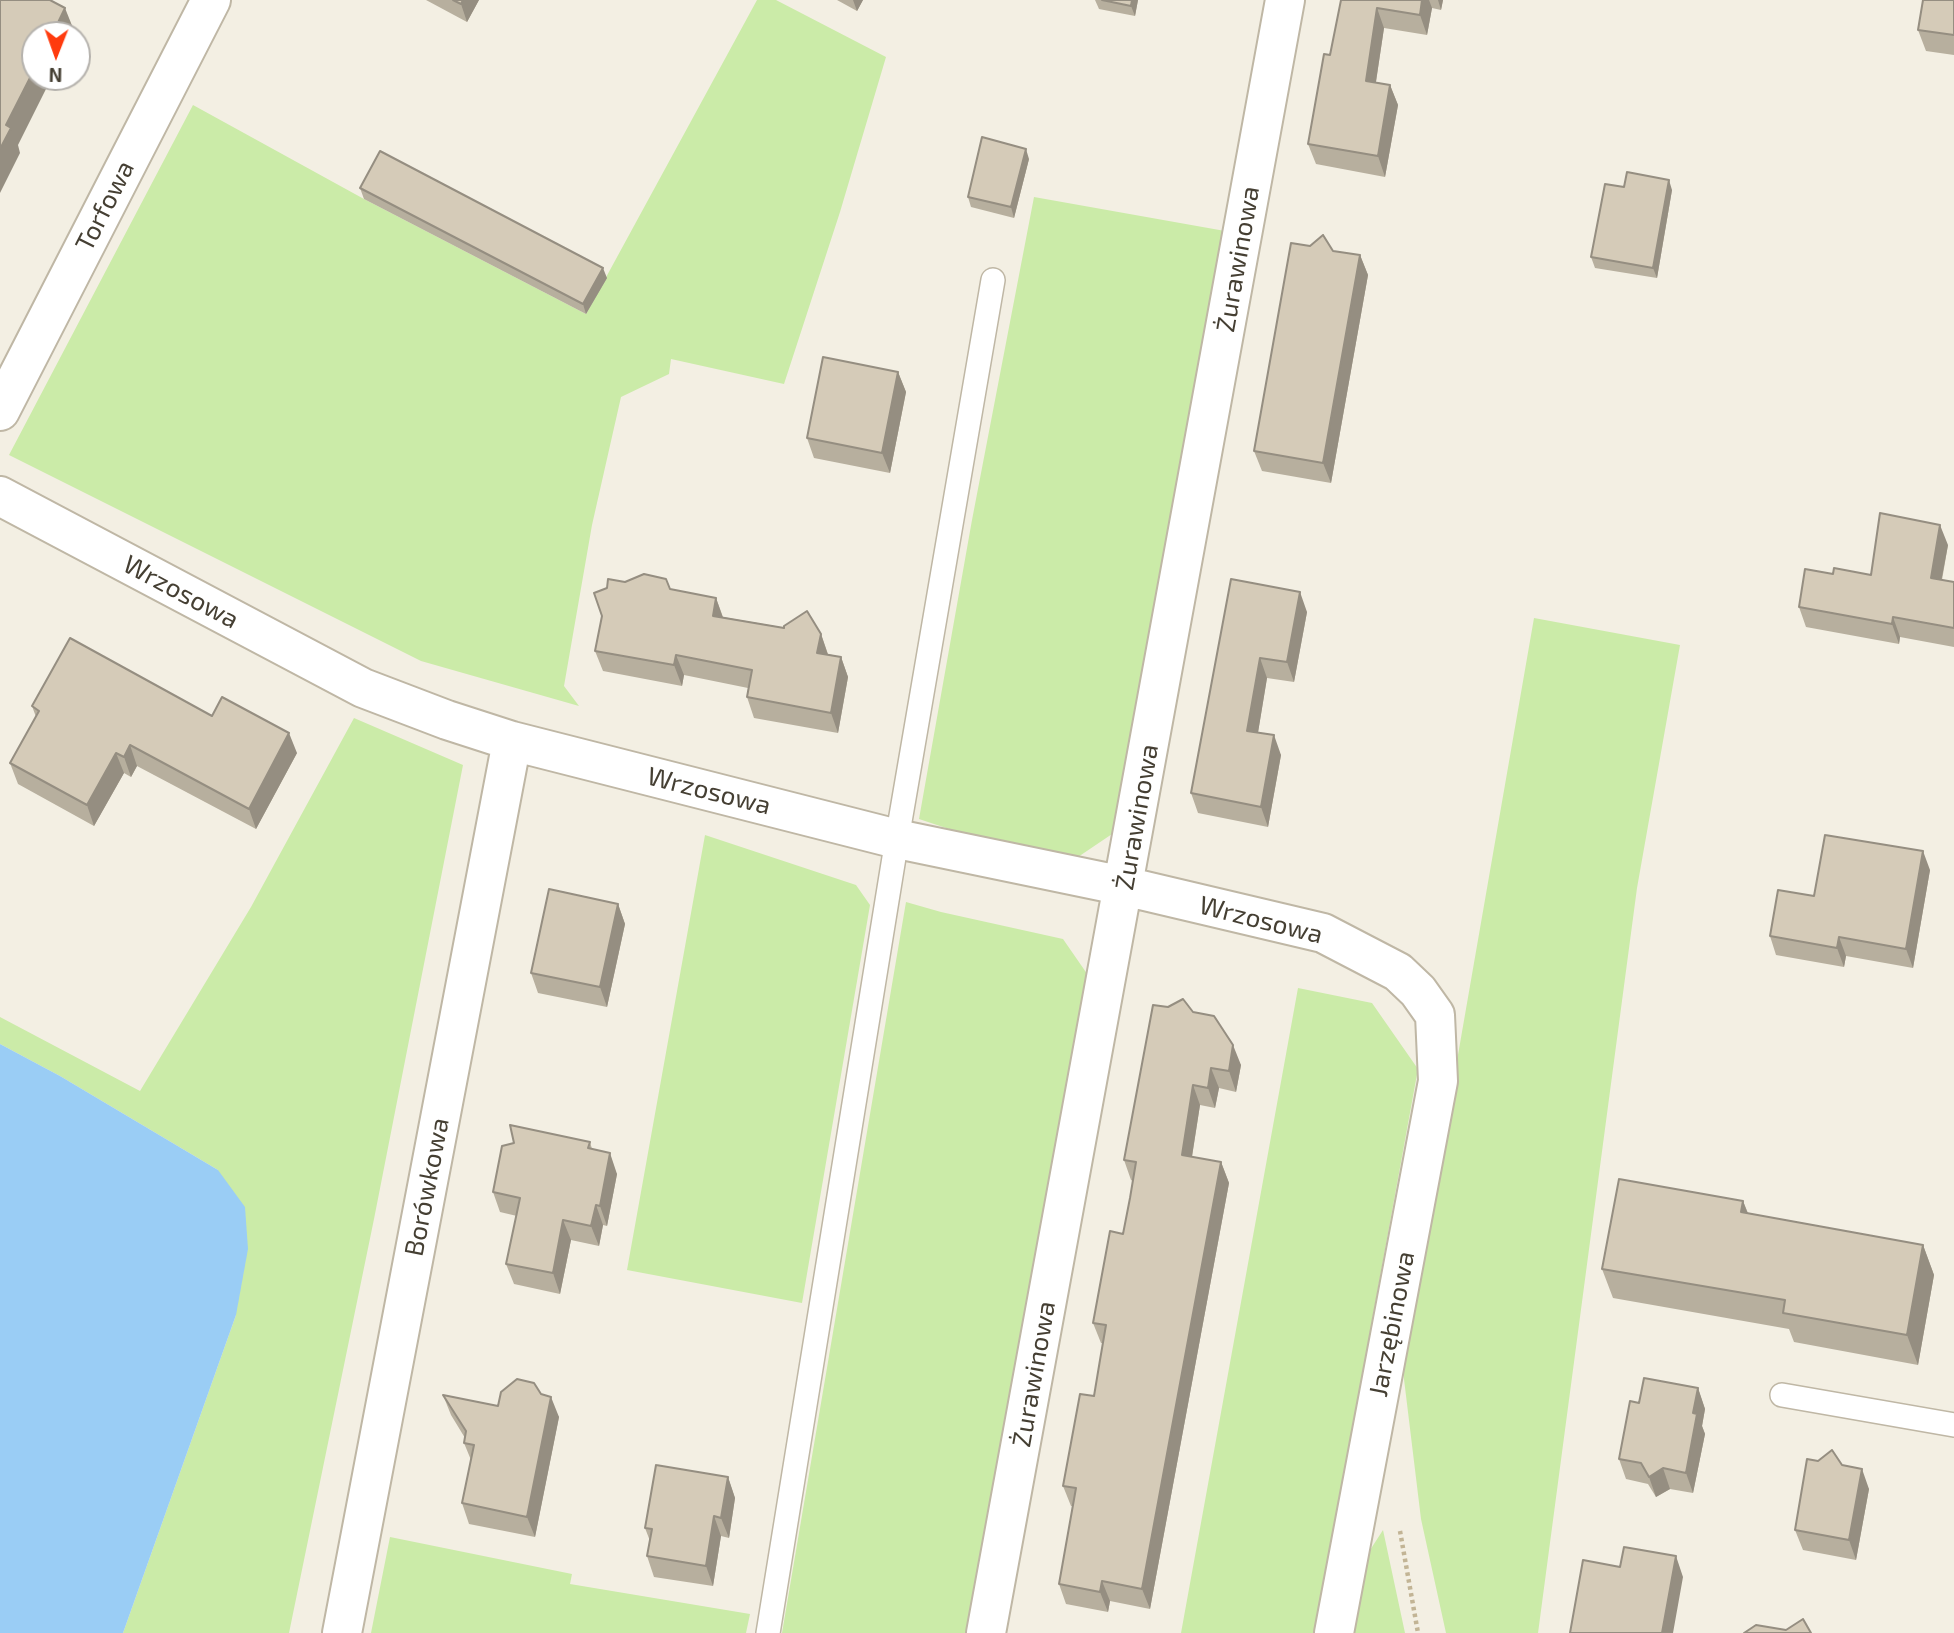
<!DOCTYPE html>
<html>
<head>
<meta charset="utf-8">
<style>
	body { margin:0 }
	#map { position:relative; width:1954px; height:1633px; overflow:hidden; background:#f3efe3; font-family:"Exo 2",sans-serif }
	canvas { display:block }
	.north { position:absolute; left:21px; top:21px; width:70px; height:70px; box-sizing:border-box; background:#fff; border:2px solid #b5b2ad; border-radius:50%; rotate:181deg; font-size:19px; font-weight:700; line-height:28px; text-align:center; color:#453f33 }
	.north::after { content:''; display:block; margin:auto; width:24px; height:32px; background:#ff3b0e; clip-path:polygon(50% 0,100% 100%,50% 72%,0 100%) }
</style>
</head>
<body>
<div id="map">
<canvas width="1954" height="1633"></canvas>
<div class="north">N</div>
</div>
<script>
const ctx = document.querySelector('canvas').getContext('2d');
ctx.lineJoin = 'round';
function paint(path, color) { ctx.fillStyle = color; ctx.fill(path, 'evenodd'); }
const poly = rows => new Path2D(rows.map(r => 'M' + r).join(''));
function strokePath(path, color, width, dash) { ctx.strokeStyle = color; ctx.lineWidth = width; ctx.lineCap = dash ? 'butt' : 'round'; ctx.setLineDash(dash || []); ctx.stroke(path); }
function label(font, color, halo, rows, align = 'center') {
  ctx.font = font + ' "Exo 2",sans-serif'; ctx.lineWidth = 5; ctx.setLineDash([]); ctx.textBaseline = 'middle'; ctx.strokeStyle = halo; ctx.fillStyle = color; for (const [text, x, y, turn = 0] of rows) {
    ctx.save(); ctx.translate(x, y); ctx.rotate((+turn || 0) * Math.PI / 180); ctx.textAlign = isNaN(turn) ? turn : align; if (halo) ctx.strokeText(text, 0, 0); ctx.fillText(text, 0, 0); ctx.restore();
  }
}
paint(poly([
	[757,0,776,0,886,57,840,212,784,384,671,359,669,374,621,397,592,525,564,686,579,706,421,661,9,455,193,105,364,199,586,314],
	[1034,197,1225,231,1118,830,1078,857,967,835,919,819,972,520],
	[1534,618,1680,645,1637,888,1538,1633,1446,1633,1421,1519,1403,1371],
	[354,718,463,765,374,1219,289,1633,123,1633,236,1315,218,1170,60,1076,0,1044,0,1017,140,1091,251,907],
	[705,835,856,885,870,905,802,1303,627,1270],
	[906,902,941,912,1063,939,1090,978,967,1633,782,1633],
	[1298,988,1372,1003,1418,1069,1315,1633,1181,1633],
	[1383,1530,1405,1633,1343,1633,1352,1578],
	[390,1537,572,1574,570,1584,750,1614,746,1633,371,1633]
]), '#cbeba8');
paint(poly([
	[0,1044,60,1076,218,1170,245,1207,248,1249,236,1315,123,1633,0,1633]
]), '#9acdf5');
const service = poly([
	[1782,1395,1954,1425],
	[768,1633,897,839,993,280]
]);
const minor = poly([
	[0,411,211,0],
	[0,496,363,688,447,720,512,741,897,839,1124,886,1323,933,1398,972,1418,991,1435,1015,1438,1081,1334,1633],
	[342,1633,512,741],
	[986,1633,1285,0]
]);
strokePath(service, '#bfb7a5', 26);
strokePath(minor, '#bfb7a5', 42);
strokePath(poly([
	[1400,1531,1418,1633]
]), '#c2b495', 4.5, [3.5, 3.5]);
strokePath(service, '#fff', 23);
strokePath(minor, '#fff', 38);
paint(poly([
	[426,0,479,0,467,22],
	[837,0,863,0,857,11],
	[1095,0,1138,0,1135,16,1099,9],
	[1341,0,1443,0,1441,10,1432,8,1427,35,1384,28,1376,82,1390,85,1398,105,1385,177,1316,164,1308,144,1330,55],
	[1954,0,1954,55,1926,51,1918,30],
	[1029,159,1014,218,971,207,968,197],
	[1624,187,1672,190,1657,278,1595,268,1591,257],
	[360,188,607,278,586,314,364,199],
	[1360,255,1368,275,1331,483,1262,471,1254,451],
	[898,372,906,392,890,473,814,458,807,438],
	[1948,545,1942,580,1954,582,1954,647,1900,637,1899,644,1806,627,1799,607,1833,574,1871,575],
	[1231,579,1307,612,1294,682,1267,678,1258,732,1281,755,1268,827,1198,813,1191,793],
	[716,598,723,617,821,634,828,654,841,657,848,677,838,733,754,718,747,697,748,688,684,675,682,686,603,671,595,651],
	[32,706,212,716,297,753,256,829,137,766,131,777,124,773,94,826,18,784,10,763,36,717],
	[1930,870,1913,968,1846,956,1844,967,1776,955,1770,936,1814,896],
	[618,904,625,924,607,1007,538,993,531,973],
	[1193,1012,1241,1065,1236,1092,1219,1088,1215,1108,1200,1105,1192,1157,1221,1162,1229,1183,1150,1609,1110,1601,1108,1612,1066,1604,1059,1584,1073,1506,1071,1506,1063,1486,1094,1396,1103,1343,1101,1343,1093,1323,1123,1234,1133,1181,1131,1180,1124,1160],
	[590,1142,592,1149,617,1174,607,1226,603,1225,599,1246,571,1240,560,1294,514,1284,506,1264,517,1216,500,1212,493,1192],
	[1743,1201,1748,1213,1923,1245,1934,1275,1918,1365,1794,1342,1789,1329,1613,1298,1602,1269],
	[1698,1388,1705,1409,1702,1426,1705,1434,1693,1493,1670,1489,1656,1497,1648,1484,1626,1479,1619,1459,1639,1403],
	[541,1394,559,1417,535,1537,469,1524,462,1503,471,1460,464,1443,465,1438,451,1415,443,1395,498,1406],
	[1842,1465,1869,1489,1856,1560,1803,1550,1795,1530],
	[728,1477,735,1498,729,1538,721,1536,713,1586,654,1577,647,1556,650,1541,645,1528]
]), '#b7af9e');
paint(poly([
	[463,0,479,0,467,22,461,4],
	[853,0,863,0,857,11],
	[1132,0,1138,0,1135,16,1131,6],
	[1422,0,1429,0,1432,8,1427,35,1420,15],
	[1438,0,1443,0,1441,10],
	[65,8,75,33,74,35,52,35],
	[1377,8,1384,28,1373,101,1366,81],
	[35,68,35,77,52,77,18,145,20,153,0,193,0,149,6,125],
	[1390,85,1398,105,1385,177,1378,156],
	[1026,149,1029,159,1014,218,1011,207],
	[1669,180,1672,190,1657,278,1653,268],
	[1360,255,1368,275,1331,483,1323,463],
	[603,268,607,278,586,314,583,304],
	[898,372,906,392,890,473,882,453],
	[1940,525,1948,545,1938,598,1931,578],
	[1300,592,1307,612,1294,682,1287,662],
	[716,598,723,618,713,616],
	[1893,617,1900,637,1899,644,1892,624],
	[821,634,828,655,817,653],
	[676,655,684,675,682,686,674,665],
	[841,657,848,677,838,733,831,713],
	[1260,658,1267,678,1255,751,1247,731],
	[289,733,297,753,256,829,249,809],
	[1274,735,1281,755,1268,827,1261,807],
	[130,745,137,766,131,777,124,757],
	[116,753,124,773,94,826,87,805],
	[1923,851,1930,870,1913,968,1906,949],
	[618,904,625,924,607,1007,600,987],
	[1839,937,1846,956,1844,967,1837,948],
	[1233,1045,1241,1065,1236,1092,1229,1071],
	[1211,1068,1219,1088,1215,1108,1208,1088],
	[1193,1085,1200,1105,1189,1175,1182,1155],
	[610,1153,617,1174,607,1226,600,1206],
	[1221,1162,1229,1183,1150,1609,1142,1589],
	[1743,1201,1754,1230,1741,1212],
	[596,1205,603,1225,599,1246,591,1226],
	[563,1220,571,1240,560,1294,553,1273],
	[1923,1245,1934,1275,1918,1365,1907,1335],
	[1698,1388,1705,1409,1702,1426,1705,1434,1693,1493,1686,1473,1693,1413],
	[551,1397,559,1417,535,1537,527,1517],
	[1663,1468,1670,1489,1656,1497,1649,1477],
	[1862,1469,1869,1489,1856,1560,1849,1540],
	[728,1477,735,1498,729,1538,721,1518],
	[714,1516,721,1536,713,1586,706,1566],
	[1676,1556,1683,1577,1673,1633,1662,1633],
	[1102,1581,1110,1601,1108,1612,1100,1592]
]), '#958e81');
const building = poly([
	[0,0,50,0,65,8,52,35,35,35,35,68,6,125,11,128,0,149,0,0],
	[453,0,463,0,461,4,453,0],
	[1102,0,1132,0,1131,6,1102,0],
	[1341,0,1422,0,1420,15,1377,8,1366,81,1390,85,1378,156,1308,144,1324,54,1330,55,1341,0],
	[1923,0,1954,0,1954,35,1918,30,1923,0],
	[982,137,1026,149,1011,207,968,197,982,137],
	[380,151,603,268,583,304,360,188,380,151],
	[1627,172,1669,180,1653,268,1591,257,1605,184,1624,187,1627,172],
	[1323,235,1333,251,1360,255,1323,463,1254,451,1291,243,1310,246,1323,235],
	[823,357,898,372,882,453,807,438,823,357],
	[1880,513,1940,525,1931,578,1954,582,1954,628,1893,617,1892,624,1799,607,1805,569,1833,574,1834,568,1871,575,1880,513],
	[644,574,666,579,670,589,716,598,713,616,784,628,784,626,807,611,821,634,817,653,841,657,831,713,747,697,752,670,676,655,674,665,595,651,602,616,594,593,607,588,608,579,625,582,644,574],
	[1231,579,1300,592,1287,662,1260,658,1247,731,1274,735,1261,807,1191,793,1231,579],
	[70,638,212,716,222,697,289,733,249,809,130,745,124,757,116,753,87,805,10,763,39,711,32,706,70,638],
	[1825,835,1923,851,1906,949,1839,937,1837,948,1770,936,1778,890,1814,896,1825,835],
	[549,889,618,904,600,987,531,973,549,889],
	[1183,999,1193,1012,1214,1016,1233,1045,1229,1071,1211,1068,1208,1088,1193,1085,1182,1155,1221,1162,1142,1589,1102,1581,1100,1592,1059,1584,1076,1488,1063,1486,1080,1394,1094,1396,1100,1360,1106,1325,1093,1323,1110,1231,1123,1234,1130,1198,1136,1162,1124,1160,1153,1005,1168,1007,1183,999],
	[510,1125,590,1142,588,1148,610,1153,600,1206,596,1205,591,1226,563,1220,553,1273,506,1264,520,1198,493,1192,502,1146,514,1143,510,1125],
	[1619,1179,1743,1201,1741,1212,1923,1245,1907,1335,1783,1313,1785,1300,1602,1269,1619,1179],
	[1644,1378,1698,1388,1693,1413,1697,1414,1686,1473,1663,1468,1649,1477,1641,1463,1619,1459,1630,1401,1639,1403,1644,1378],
	[517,1379,534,1383,541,1394,551,1397,527,1517,462,1503,474,1445,464,1443,466,1431,443,1395,498,1406,501,1392,517,1379],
	[1832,1450,1842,1465,1862,1469,1849,1540,1795,1530,1807,1459,1818,1461,1832,1450],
	[656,1465,728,1477,721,1518,714,1516,706,1566,647,1556,652,1529,645,1528,656,1465],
	[1624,1547,1676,1556,1662,1633,1570,1633,1583,1560,1620,1567,1624,1547],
	[1803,1619,1811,1633,1744,1633,1756,1625,1786,1630,1803,1619]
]);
paint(building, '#d5cbb8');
strokePath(building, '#958e81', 2);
label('26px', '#453f33', '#fff', [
	["Torfowa",105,206,-63],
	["Żurawinowa",1238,259,-80],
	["Wrzosowa",181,592,28],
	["Wrzosowa",709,791,14],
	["Żurawinowa",1137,817,-80],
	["Wrzosowa",1261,920,14],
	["Borówkowa",427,1187,-79],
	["Jarzębinowa",1392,1324,-79],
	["Żurawinowa",1034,1374,-80]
]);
</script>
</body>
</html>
